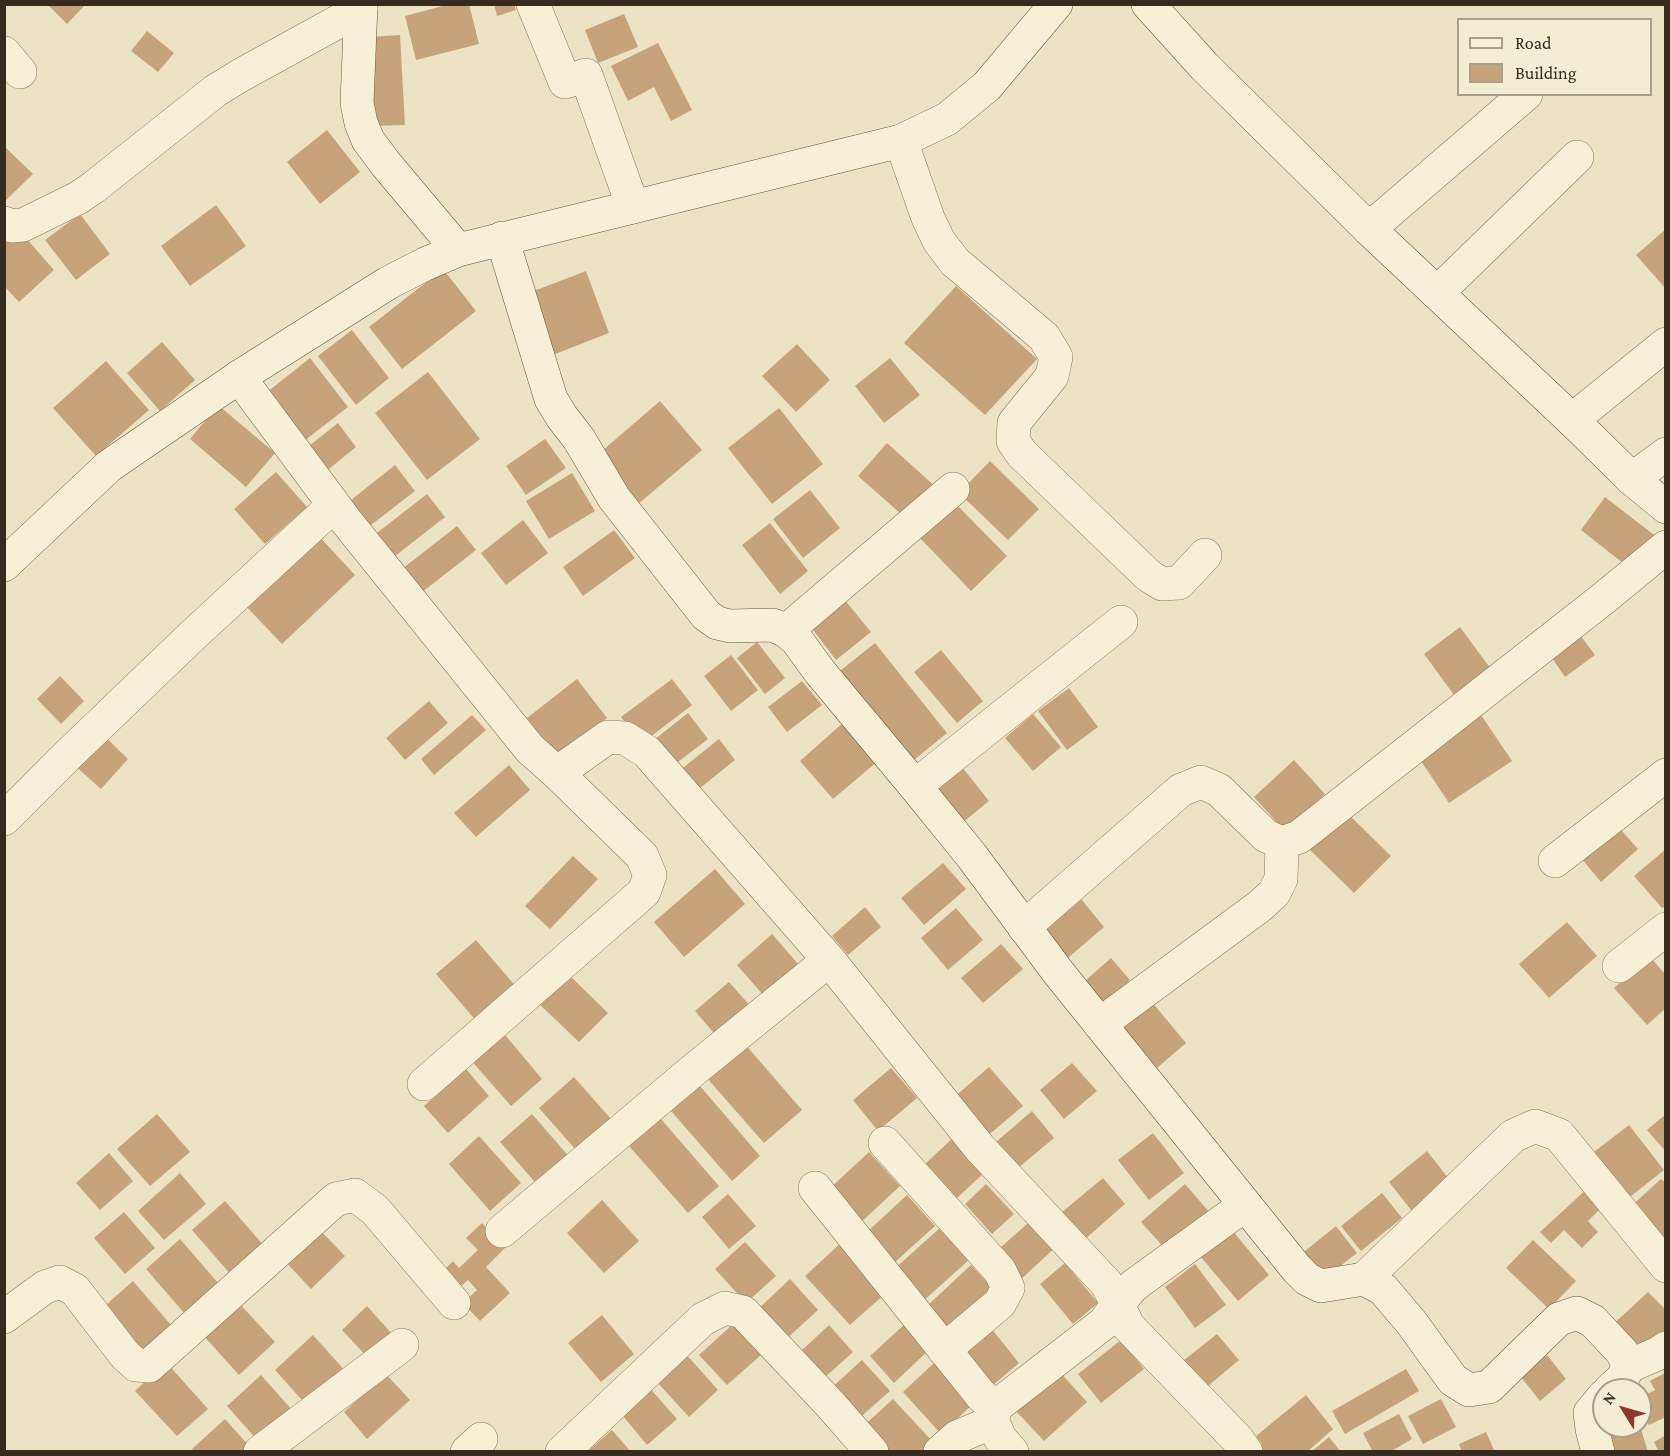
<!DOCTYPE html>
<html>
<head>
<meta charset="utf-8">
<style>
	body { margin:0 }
	#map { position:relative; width:1670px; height:1456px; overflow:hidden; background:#ebe3c4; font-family:"Crimson Pro",serif }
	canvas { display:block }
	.frame { position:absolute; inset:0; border:6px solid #352c1f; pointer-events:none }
	.legend { position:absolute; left:1457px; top:18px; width:195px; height:78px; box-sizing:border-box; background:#f3edd3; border:2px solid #a7a08b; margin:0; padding:8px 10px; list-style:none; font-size:18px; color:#352c1f }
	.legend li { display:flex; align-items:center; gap:12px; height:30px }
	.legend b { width:30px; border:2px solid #a7a08b }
	.north { position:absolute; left:1592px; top:1378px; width:60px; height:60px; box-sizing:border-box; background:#f3edd3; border:2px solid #a7a08b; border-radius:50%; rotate:307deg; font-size:16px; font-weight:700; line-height:24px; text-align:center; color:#352c1f }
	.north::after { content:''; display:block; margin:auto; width:21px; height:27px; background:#90382f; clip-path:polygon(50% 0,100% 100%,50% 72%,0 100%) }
</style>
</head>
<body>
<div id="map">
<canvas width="1670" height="1456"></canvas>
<div class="frame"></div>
<ul class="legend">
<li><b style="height:8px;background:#f7f0d7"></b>Road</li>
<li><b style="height:16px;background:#c7a37c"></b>Building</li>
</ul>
<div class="north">N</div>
</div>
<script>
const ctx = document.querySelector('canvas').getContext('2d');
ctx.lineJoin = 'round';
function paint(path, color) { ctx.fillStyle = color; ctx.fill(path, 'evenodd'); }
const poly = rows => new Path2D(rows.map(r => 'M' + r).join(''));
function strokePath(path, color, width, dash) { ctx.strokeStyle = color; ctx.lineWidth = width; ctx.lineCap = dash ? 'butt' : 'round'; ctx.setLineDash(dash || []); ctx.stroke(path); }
paint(poly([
	[47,4,86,4,67,24],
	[450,4,469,4,479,44,416,60,405,16],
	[494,4,514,4,516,10,497,16],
	[624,14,638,47,598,63,585,30],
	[147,31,174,53,158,72,131,51],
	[400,35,405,125,373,126,368,37],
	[658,43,692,110,671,121,654,87,628,101,611,66],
	[327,130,360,172,320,204,287,162],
	[4,146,33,174,4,202],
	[216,205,246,246,190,286,161,246],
	[80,214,110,254,76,280,45,240],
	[1666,229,1666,289,1636,255],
	[19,230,54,270,19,302,4,286,4,243],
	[443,269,476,311,402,369,369,327],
	[586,271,609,333,545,358,521,296],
	[956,286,1037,359,985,415,904,343],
	[352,330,389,378,356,405,318,356],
	[162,342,195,380,160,411,127,373],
	[797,344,830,380,796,412,762,376],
	[310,358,348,407,304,441,266,393],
	[890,358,920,395,884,423,855,386],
	[106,361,149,410,96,456,53,408],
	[428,372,480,439,427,480,375,413],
	[660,401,702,450,637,505,595,457],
	[218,405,275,453,246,487,190,439],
	[779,408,823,464,772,504,728,448],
	[338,423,356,447,324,473,305,449],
	[545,439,566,468,526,495,506,466],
	[887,443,937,488,909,521,858,476],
	[990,461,1039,509,1008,540,959,493],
	[395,465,415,491,366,529,346,504],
	[276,472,307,507,265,544,234,509],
	[572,473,595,511,549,539,526,501],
	[810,490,840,528,803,558,773,519],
	[427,494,445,517,390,560,373,536],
	[1605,497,1658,538,1633,571,1581,530],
	[954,502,1007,556,971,591,919,537],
	[523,520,548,553,506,585,481,553],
	[770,523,808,571,780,594,742,545],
	[457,526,476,550,421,593,402,569],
	[614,530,635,558,583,596,563,567],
	[315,532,355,575,282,644,241,601],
	[844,599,871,632,836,660,810,626],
	[1460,627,1493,672,1457,699,1424,654],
	[1577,631,1595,655,1565,677,1548,652],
	[757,642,785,678,765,694,737,658],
	[875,643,947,733,908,765,835,675],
	[941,650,983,701,957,723,914,672],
	[731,655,758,690,731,711,704,676],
	[60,676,84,701,61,724,37,699],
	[577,679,607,718,558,757,527,718],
	[672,679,692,705,641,744,621,717],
	[802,681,822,705,787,732,768,707],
	[1069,688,1098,727,1067,750,1038,711],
	[429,701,448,723,405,760,386,738],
	[1479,712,1512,761,1449,803,1417,755],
	[688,713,708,739,670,768,650,743],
	[1033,714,1061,747,1033,771,1005,738],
	[472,715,486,730,434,775,421,759],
	[845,721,878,761,833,799,800,761],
	[99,731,128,759,101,789,71,762],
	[719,739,735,760,690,796,674,775],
	[1294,760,1325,794,1285,831,1254,797],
	[958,762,989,801,957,827,926,787],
	[509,765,530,790,476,837,454,813],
	[1345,811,1391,856,1354,893,1308,848],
	[1613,821,1638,849,1601,882,1577,853],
	[1666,849,1666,906,1662,908,1634,876],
	[573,856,598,879,550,929,525,906],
	[943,863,966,889,924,925,901,898],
	[715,869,745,904,684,957,654,922],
	[1077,894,1104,927,1062,963,1035,931],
	[865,907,881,927,848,955,832,936],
	[956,908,983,940,948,970,921,938],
	[1567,922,1597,956,1549,998,1519,964],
	[772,934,799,965,764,996,737,965],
	[476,940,518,989,478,1023,436,974],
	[1001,944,1023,969,983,1003,961,978],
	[1650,957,1666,975,1666,1008,1647,1025,1614,988],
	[1111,958,1130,980,1097,1009,1078,987],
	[564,970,608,1013,579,1042,535,1000],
	[729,982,753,1009,719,1039,695,1011],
	[1146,995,1186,1043,1150,1074,1109,1027],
	[501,1030,542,1079,511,1106,469,1058],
	[744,1043,802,1110,764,1143,706,1077],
	[1072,1063,1097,1091,1064,1119,1040,1090],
	[989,1067,1023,1106,985,1138,952,1099],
	[891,1068,917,1098,878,1131,853,1100],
	[466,1069,489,1096,448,1133,424,1106],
	[574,1077,611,1119,576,1150,539,1108],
	[694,1079,760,1156,732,1181,665,1104],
	[654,1111,719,1186,688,1213,622,1138],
	[1032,1111,1054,1138,1011,1174,989,1148],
	[157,1114,190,1152,150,1186,117,1149],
	[532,1114,572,1160,540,1188,500,1142],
	[1666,1114,1666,1152,1647,1130],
	[1629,1125,1664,1170,1621,1204,1586,1158],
	[1153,1133,1184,1173,1149,1200,1118,1160],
	[479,1136,521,1183,490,1211,449,1164],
	[955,1136,986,1171,956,1199,924,1165],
	[1427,1151,1453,1184,1415,1215,1389,1182],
	[869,1152,900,1186,858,1225,827,1191],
	[109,1153,133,1181,100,1210,76,1183],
	[180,1173,206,1204,164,1240,138,1211],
	[1103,1178,1125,1204,1084,1240,1061,1213],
	[1661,1179,1666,1183,1666,1235,1660,1241,1629,1208],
	[986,1184,1014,1214,992,1234,965,1204],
	[1185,1184,1211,1214,1168,1252,1141,1222],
	[1590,1186,1606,1203,1588,1221,1598,1232,1582,1248,1564,1230,1551,1243,1540,1232],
	[1382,1193,1402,1218,1361,1251,1341,1226],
	[728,1194,756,1226,729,1249,702,1217],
	[907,1195,935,1226,894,1263,866,1233],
	[602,1200,639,1241,604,1273,567,1233],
	[225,1201,265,1247,232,1276,192,1230],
	[124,1212,155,1248,125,1274,94,1238],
	[1035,1217,1059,1244,1018,1282,993,1254],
	[482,1223,505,1248,486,1267,510,1293,480,1321,463,1303,477,1290,468,1280,454,1293,438,1276,453,1261,459,1268,478,1250,466,1238],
	[1336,1226,1357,1253,1321,1281,1300,1255],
	[317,1227,345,1256,311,1289,283,1259],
	[941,1227,970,1259,921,1303,892,1271],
	[1232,1230,1269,1275,1238,1301,1200,1256],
	[180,1239,219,1284,185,1314,146,1269],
	[1533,1240,1576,1281,1549,1309,1506,1268],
	[745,1242,776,1276,746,1303,715,1269],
	[842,1242,887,1292,850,1325,805,1276],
	[1065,1263,1098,1303,1073,1324,1040,1284],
	[1195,1264,1226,1305,1195,1328,1165,1287],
	[971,1265,998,1294,954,1335,927,1306],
	[790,1279,818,1310,782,1343,755,1312],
	[133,1281,177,1332,143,1361,99,1311],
	[1648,1292,1666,1310,1666,1333,1637,1359,1608,1329],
	[237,1301,275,1342,239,1375,202,1334],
	[367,1306,394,1336,369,1359,342,1330],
	[602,1315,634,1354,601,1382,568,1343],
	[906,1323,930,1349,894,1383,870,1356],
	[987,1323,1019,1363,992,1386,960,1346],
	[733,1324,761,1355,727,1385,699,1355],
	[829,1325,853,1352,823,1379,799,1353],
	[1217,1334,1239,1360,1202,1391,1179,1364],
	[313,1335,348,1374,310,1409,275,1370],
	[1121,1340,1144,1369,1101,1403,1078,1374],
	[685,1353,718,1390,689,1417,656,1381],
	[1547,1355,1566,1379,1540,1401,1521,1377],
	[862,1360,890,1391,856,1421,828,1391],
	[166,1362,208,1409,177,1436,135,1391],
	[935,1362,973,1404,941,1434,903,1392],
	[1666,1364,1666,1417,1649,1425,1640,1408,1640,1398,1655,1390,1650,1381,1665,1373,1661,1367],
	[1406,1369,1419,1391,1345,1434,1332,1411],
	[1058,1370,1087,1402,1044,1441,1015,1410],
	[386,1374,410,1400,367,1439,344,1412],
	[261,1375,293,1411,259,1442,227,1406],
	[647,1385,677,1419,647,1445,618,1410],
	[1306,1395,1333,1429,1307,1452,1257,1452,1256,1450,1262,1444,1256,1436],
	[893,1399,933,1442,923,1452,879,1452,859,1430],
	[1441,1399,1456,1427,1423,1444,1408,1416],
	[1399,1414,1412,1439,1390,1452,1373,1452,1363,1433],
	[225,1419,250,1447,245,1452,194,1452,192,1449],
	[1604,1426,1640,1426,1648,1452,1607,1452],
	[612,1430,631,1452,587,1452],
	[1486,1432,1495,1452,1462,1452,1459,1444],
	[1666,1435,1666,1452,1659,1452,1654,1442],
	[1329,1437,1341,1452,1311,1452]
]), '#c7a37c');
const street = poly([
	[533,4,565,82,586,75,633,207],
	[4,53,20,72],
	[901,141,928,218,939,241,955,262,1044,337,1056,357,1052,376,1014,423,1013,441,1022,454,1149,576,1162,584,1179,583,1205,555],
	[4,223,12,226,23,225,78,198,94,187,215,91,241,75,361,9],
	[1369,229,1526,94],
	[1437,293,1577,157],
	[239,377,346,521,530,749,557,773,642,856,650,875,644,892,424,1084],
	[1572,420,1666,344],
	[1632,479,1666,454],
	[786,631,953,489],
	[557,773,608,737,625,738,647,752,829,960,979,1147,1106,1283,1118,1304,1104,1323,994,1408,993,1422,1000,1438,1012,1452],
	[915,786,1121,622],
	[4,819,69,754,192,636,334,505],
	[1555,861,1666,775],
	[1024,927,1181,790,1201,782,1219,790,1266,836,1282,843,1299,837,1604,598,1666,547],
	[1619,966,1666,929],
	[1100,1024,1260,906,1274,893,1281,879,1282,843],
	[885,1143,1000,1271,1008,1288,1000,1303,944,1350],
	[815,1188,980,1394,994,1408],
	[1245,1205,1133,1286,1118,1304,1128,1326,1238,1440,1246,1452],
	[502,1231,690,1073,829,960],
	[1364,1279,1513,1136,1535,1126,1559,1135,1666,1266],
	[4,1317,45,1287,60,1282,75,1290,125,1355,136,1365,149,1366,336,1199,355,1195,375,1210,454,1303],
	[1629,1366,1657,1354,1666,1348],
	[260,1452,402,1345],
	[467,1452,481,1439],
	[562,1452,703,1319,725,1308,743,1312,830,1404,872,1452],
	[940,1452,957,1437,993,1422]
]);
const secondary = poly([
	[361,4,357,103,361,123,368,140,385,163,458,250],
	[1148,4,1204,66,1369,229,1572,420,1632,479,1666,507],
	[502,238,551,399,562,417,579,439,614,498,706,615,717,623,730,626,773,625,786,631,796,639,820,672,915,786,971,855,1058,972,1297,1269,1307,1279,1321,1286,1364,1279,1383,1289,1411,1322,1453,1380,1469,1390,1489,1387,1559,1319,1577,1313,1593,1321,1622,1352,1629,1366,1622,1379,1610,1390],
	[4,565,109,466,239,377,388,283,425,264,458,250,901,141,947,119,987,86,1056,4],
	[1598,1452,1592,1429,1590,1413,1604,1396]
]);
strokePath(street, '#85765c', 34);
strokePath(secondary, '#66573f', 34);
strokePath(street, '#f7f0d7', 33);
strokePath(secondary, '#f7f0d7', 33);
</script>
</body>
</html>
